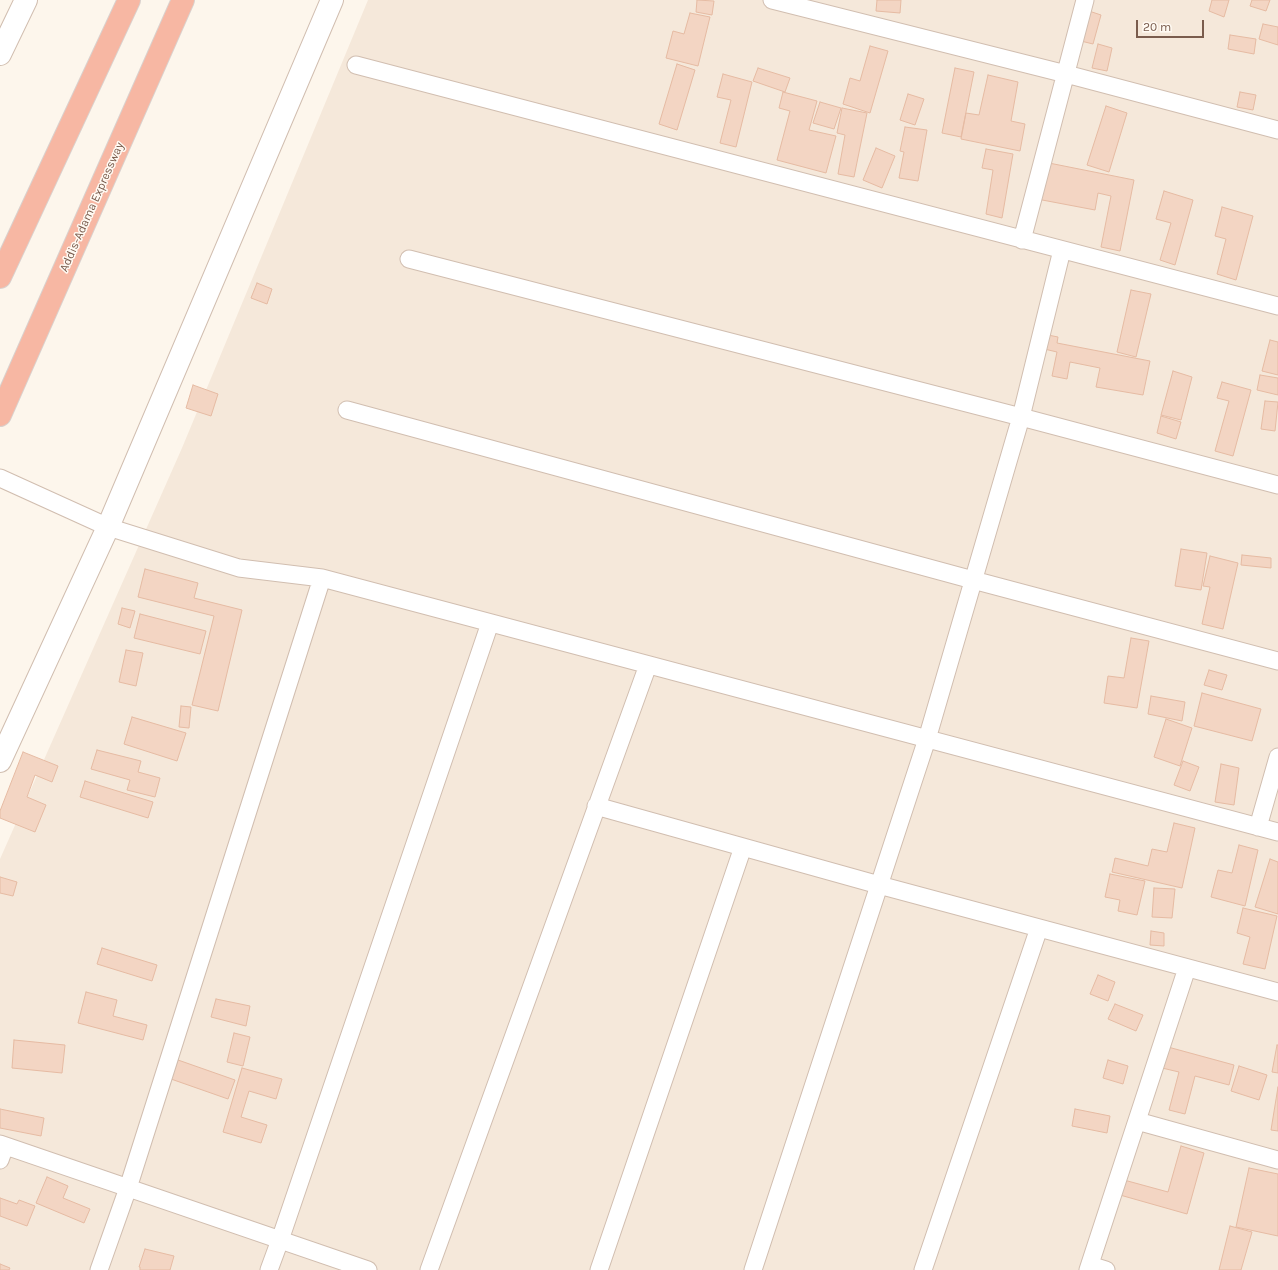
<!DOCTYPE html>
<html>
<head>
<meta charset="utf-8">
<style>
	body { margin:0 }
	#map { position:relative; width:1278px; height:1270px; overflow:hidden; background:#fdf6ec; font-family:Karla,sans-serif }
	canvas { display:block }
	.scale { position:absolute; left:1136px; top:20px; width:68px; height:18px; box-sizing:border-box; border:2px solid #7a5c4d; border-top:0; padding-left:5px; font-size:12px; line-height:14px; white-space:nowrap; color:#7a5c4d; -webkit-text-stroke:3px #fffaf3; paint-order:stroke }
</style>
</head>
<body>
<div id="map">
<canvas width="1278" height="1270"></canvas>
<div class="scale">20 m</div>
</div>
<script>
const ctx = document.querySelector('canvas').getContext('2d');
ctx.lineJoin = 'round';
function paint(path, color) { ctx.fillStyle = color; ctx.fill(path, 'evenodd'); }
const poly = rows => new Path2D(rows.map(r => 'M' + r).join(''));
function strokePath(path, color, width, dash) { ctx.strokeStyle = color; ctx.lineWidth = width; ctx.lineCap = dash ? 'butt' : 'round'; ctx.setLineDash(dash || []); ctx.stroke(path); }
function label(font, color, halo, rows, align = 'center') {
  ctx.font = font + ' Karla,sans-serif'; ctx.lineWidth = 3; ctx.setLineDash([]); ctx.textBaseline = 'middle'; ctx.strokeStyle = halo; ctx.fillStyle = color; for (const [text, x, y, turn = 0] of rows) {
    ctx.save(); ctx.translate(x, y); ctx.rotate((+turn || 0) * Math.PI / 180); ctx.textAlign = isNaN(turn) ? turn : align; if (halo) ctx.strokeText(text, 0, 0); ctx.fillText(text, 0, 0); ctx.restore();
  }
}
paint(poly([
	[368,0,1278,0,1278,1270,0,1270,0,859,182,448]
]), '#f5e8da');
const building = poly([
	[697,0,714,1,712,15,696,12,697,0],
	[877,0,901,0,900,13,876,11,877,0],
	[1212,0,1229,0,1224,17,1209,11,1212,0],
	[1252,0,1270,0,1266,11,1250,6,1252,0],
	[1089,11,1101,15,1093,44,1081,41,1089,11],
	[690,13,710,17,698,66,666,58,673,31,684,34,690,13],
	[1263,24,1278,27,1278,45,1259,39,1263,24],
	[1230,35,1256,39,1254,54,1228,49,1230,35],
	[1098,44,1112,48,1107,71,1092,68,1098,44],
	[870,46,888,51,870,113,843,104,850,78,860,81,870,46],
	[677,64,695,70,677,130,659,124,677,64],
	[758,68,790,78,785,92,753,81,758,68],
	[955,68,974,72,961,137,942,133,955,68],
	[723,74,752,82,736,147,720,143,731,100,717,97,723,74],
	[988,75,1018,82,1011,121,1025,124,1020,151,961,139,966,113,979,115,988,75],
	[783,92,817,101,809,130,836,136,826,173,777,160,790,111,779,108,783,92],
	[1240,92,1256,95,1253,110,1237,107,1240,92],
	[908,94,924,99,915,125,900,120,908,94],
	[820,102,841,108,834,129,813,123,820,102],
	[1106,106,1127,113,1109,172,1087,165,1106,106],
	[842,108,867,113,854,177,838,174,845,135,837,133,842,108],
	[905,127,927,130,918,181,899,178,904,152,900,151,905,127],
	[876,148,895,156,882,188,863,180,876,148],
	[986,149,1013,154,1002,218,986,214,993,170,982,168,986,149],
	[1044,162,1134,180,1120,251,1101,247,1111,196,1098,193,1095,210,1037,199,1044,162],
	[1164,191,1193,200,1175,265,1160,260,1171,223,1156,219,1164,191],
	[1222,207,1253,216,1236,280,1217,274,1226,239,1215,236,1222,207],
	[257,283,272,289,267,304,251,298,257,283],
	[1131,290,1151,294,1136,357,1117,352,1131,290],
	[1043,334,1058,337,1057,343,1150,361,1143,395,1096,387,1100,368,1070,362,1067,379,1052,376,1057,352,1040,348,1043,334],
	[1270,340,1278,342,1278,375,1262,371,1270,340],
	[1173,371,1192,377,1181,420,1161,415,1173,371],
	[1260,375,1278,378,1278,395,1257,390,1260,375],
	[1222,382,1251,390,1233,456,1215,451,1229,401,1217,398,1222,382],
	[193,385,218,394,211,416,186,408,193,385],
	[1265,401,1278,402,1275,431,1261,429,1265,401],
	[1161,416,1181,422,1176,439,1157,433,1161,416],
	[1181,549,1207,553,1201,590,1175,586,1181,549],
	[1242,555,1271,558,1271,568,1241,565,1242,555],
	[1210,556,1238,563,1223,629,1202,624,1210,587,1203,586,1210,556],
	[145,569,198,583,194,598,242,610,218,711,192,705,214,616,138,597,145,569],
	[122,608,135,611,130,628,118,624,122,608],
	[140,614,206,631,200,654,134,638,140,614],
	[1131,638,1149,641,1137,708,1104,703,1108,676,1124,678,1131,638],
	[126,650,143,653,136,686,119,682,126,650],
	[1209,670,1227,675,1222,690,1204,685,1209,670],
	[1202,693,1261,709,1252,741,1194,726,1202,693],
	[1151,696,1185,702,1182,721,1148,714,1151,696],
	[181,706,191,707,189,728,179,727,181,706],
	[132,717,186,733,177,761,124,744,132,717],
	[1166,719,1192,728,1180,766,1154,757,1166,719],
	[97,750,141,761,138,772,160,778,155,797,127,790,130,780,91,769,97,750],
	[23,752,58,766,52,782,35,775,27,797,46,805,35,832,0,818,0,811,23,752],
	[1183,761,1199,767,1190,791,1174,785,1183,761],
	[1221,764,1239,768,1234,805,1215,802,1221,764],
	[85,781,153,802,148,818,80,797,85,781],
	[1174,823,1195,828,1182,888,1112,872,1115,858,1148,866,1152,849,1167,852,1174,823],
	[1239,845,1258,850,1245,906,1211,897,1218,870,1232,873,1239,845],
	[1270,859,1278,862,1278,914,1255,907,1270,859],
	[1110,874,1145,881,1137,915,1118,911,1120,900,1105,897,1110,874],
	[0,877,17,882,13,896,0,893,0,877],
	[1154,888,1175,889,1172,918,1152,917,1154,888],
	[1243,908,1277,916,1265,969,1243,964,1250,937,1237,933,1243,908],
	[1151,931,1164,933,1164,946,1150,945,1151,931],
	[102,948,157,965,152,981,97,964,102,948],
	[1098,975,1115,982,1108,1001,1090,994,1098,975],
	[86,992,117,1000,113,1016,147,1025,143,1040,78,1023,86,992],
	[216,999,250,1006,246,1026,211,1017,216,999],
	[1115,1004,1143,1015,1136,1031,1108,1019,1115,1004],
	[234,1033,250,1037,243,1066,227,1062,234,1033],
	[14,1040,65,1045,62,1073,12,1068,14,1040],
	[1277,1045,1278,1045,1278,1073,1272,1072,1277,1045],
	[1168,1047,1234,1065,1229,1085,1195,1076,1185,1114,1169,1110,1179,1072,1162,1068,1168,1047],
	[178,1060,235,1080,228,1099,171,1079,178,1060],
	[1108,1060,1128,1066,1123,1084,1103,1078,1108,1060],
	[1239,1066,1267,1075,1259,1100,1231,1091,1239,1066],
	[242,1068,282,1079,276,1099,249,1091,241,1117,267,1125,261,1143,223,1132,242,1068],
	[1278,1087,1278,1131,1271,1130,1278,1087],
	[0,1109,44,1118,41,1136,0,1128,0,1109],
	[1075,1109,1110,1116,1107,1133,1072,1126,1075,1109],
	[1181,1146,1204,1153,1187,1214,1120,1195,1124,1180,1168,1192,1181,1146],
	[1249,1168,1278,1174,1278,1236,1236,1227,1249,1168],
	[47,1177,68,1186,63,1198,90,1209,84,1223,36,1203,47,1177],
	[0,1198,17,1204,19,1200,35,1206,27,1226,0,1216,0,1198],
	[1230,1226,1252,1232,1241,1270,1219,1270,1230,1226],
	[145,1249,174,1256,170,1270,140,1270,140,1267,139,1267,145,1249],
	[0,1264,10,1268,9,1270,0,1270,0,1264]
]);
paint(building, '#f3d5c3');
strokePath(building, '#e6bba3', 1);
const minor = poly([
	[772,0,1066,74,1278,130],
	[356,65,1278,306],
	[1022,240,1085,0],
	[409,259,1021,417,1278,485],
	[347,410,973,580,1278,661],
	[0,478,108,527,239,568,322,578,1278,832],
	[596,806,879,885,1278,992],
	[1258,827,1278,757],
	[1137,1121,1278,1160],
	[0,1144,368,1270],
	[0,1160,5,1146],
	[1090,1265,1106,1270],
	[99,1270,128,1188,322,578],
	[269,1270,280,1240,490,623],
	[429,1270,648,665],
	[599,1270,743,847],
	[753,1270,927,739,1021,417,1062,250],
	[923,1270,1039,928],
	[1088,1270,1187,968]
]);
const tertiary = poly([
	[0,54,26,0],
	[0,761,108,527,332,0]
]);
const motorway = poly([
	[0,277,129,0],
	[0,415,183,0]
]);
strokePath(minor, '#d1beb0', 19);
strokePath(tertiary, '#d1beb0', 24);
strokePath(motorway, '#dad1cd', 24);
strokePath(minor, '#fff', 17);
strokePath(tertiary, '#fff', 22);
strokePath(motorway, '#f7b7a3', 22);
label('12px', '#7a5c4d', '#fffaf3', [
	["Addis-Adama Expressway",92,207,-66]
]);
</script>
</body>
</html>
